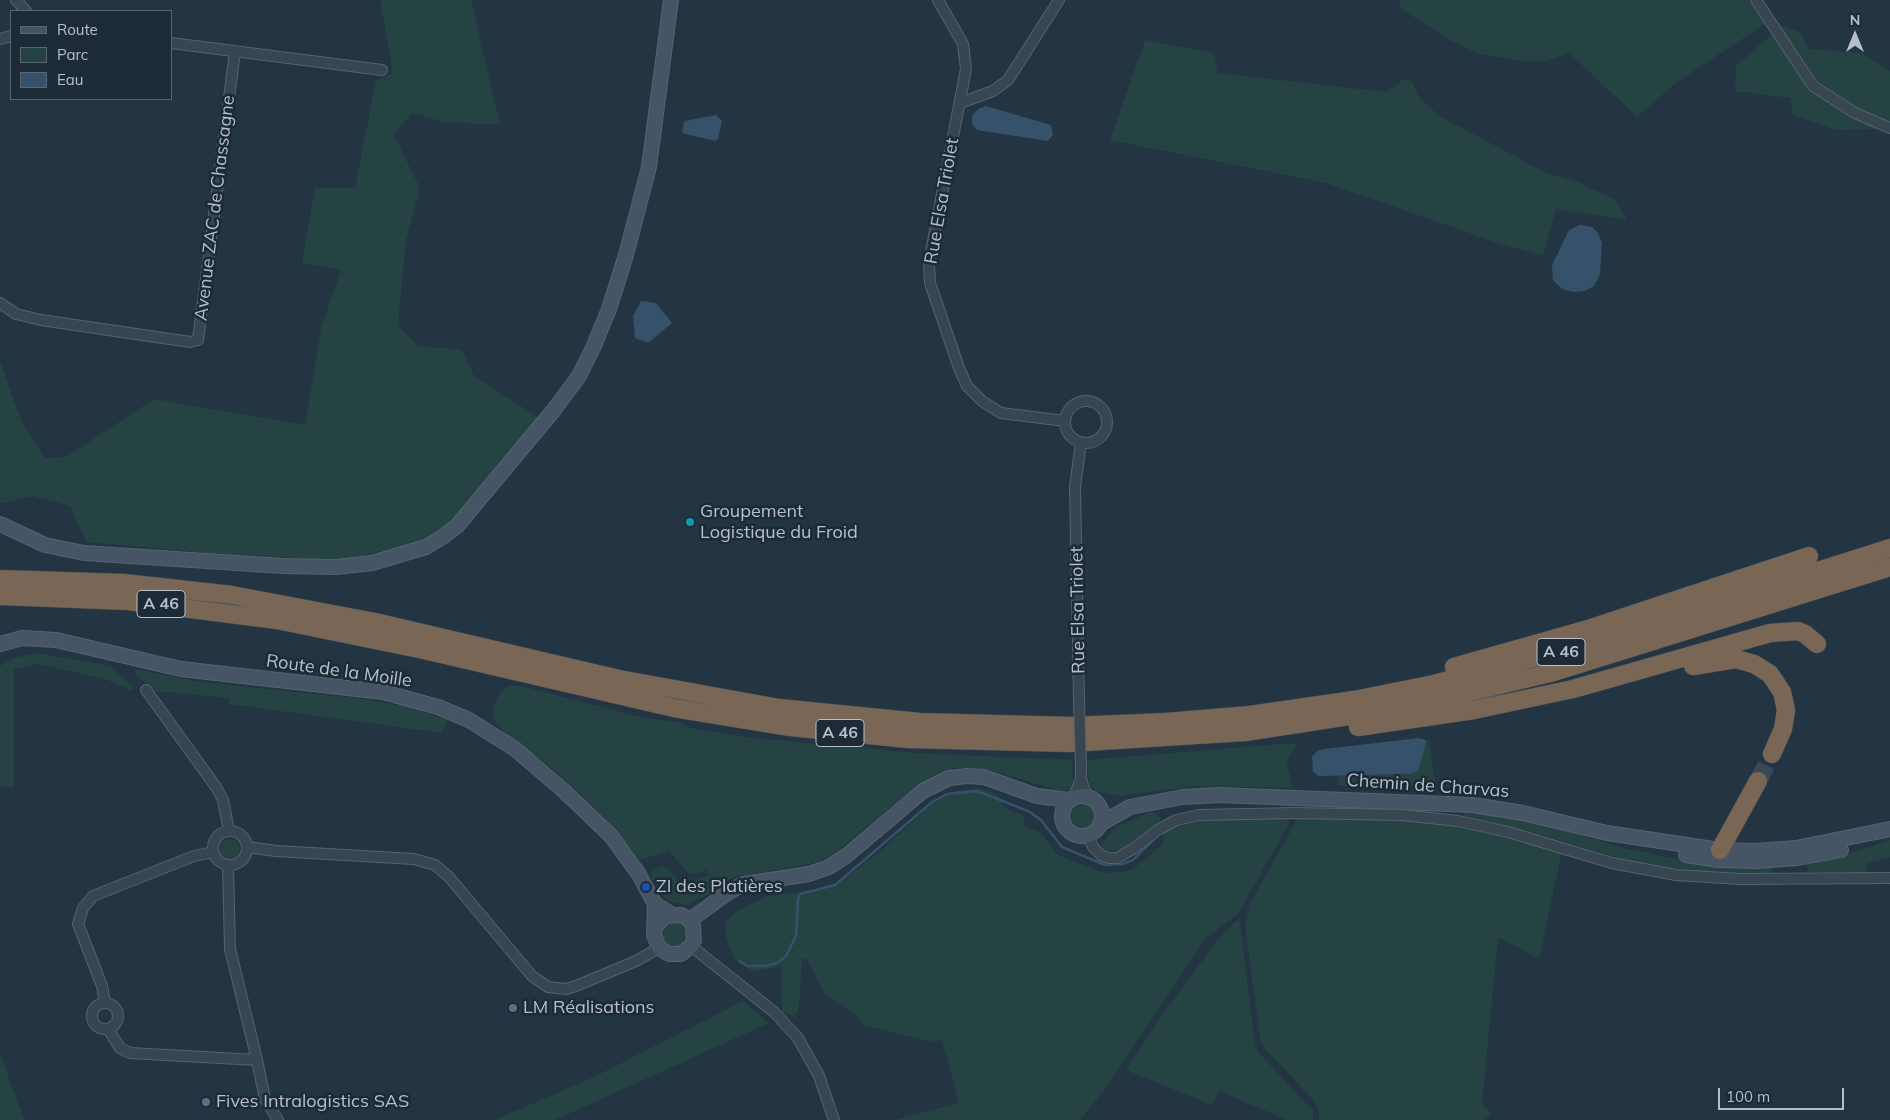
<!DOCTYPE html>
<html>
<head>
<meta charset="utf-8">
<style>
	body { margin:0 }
	#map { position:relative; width:1890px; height:1120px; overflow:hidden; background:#233442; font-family:Mulish,sans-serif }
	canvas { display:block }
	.legend { position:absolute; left:10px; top:10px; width:162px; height:90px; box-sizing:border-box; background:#1d2b37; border:1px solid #5a6773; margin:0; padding:6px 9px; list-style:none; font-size:15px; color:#b5c0cc }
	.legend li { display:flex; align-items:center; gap:10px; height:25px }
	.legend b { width:25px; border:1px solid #5a6773 }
	.north { position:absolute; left:1830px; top:10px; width:50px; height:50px; -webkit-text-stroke:4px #1d2b37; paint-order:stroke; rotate:0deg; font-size:14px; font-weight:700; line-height:20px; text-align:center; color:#b5c0cc }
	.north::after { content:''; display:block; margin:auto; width:18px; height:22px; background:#b5c0cc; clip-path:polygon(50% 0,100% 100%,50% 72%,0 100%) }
	.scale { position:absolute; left:1718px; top:1088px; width:126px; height:22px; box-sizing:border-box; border:2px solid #b5c0cc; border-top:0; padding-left:6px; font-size:15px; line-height:18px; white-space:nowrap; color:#b5c0cc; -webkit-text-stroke:4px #1d2b37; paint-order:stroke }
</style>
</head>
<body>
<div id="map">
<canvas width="1890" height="1120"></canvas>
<ul class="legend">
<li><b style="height:6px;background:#455565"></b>Route</li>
<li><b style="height:14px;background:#254343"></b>Parc</li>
<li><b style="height:14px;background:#36526b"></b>Eau</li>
</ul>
<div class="north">N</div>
<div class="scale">100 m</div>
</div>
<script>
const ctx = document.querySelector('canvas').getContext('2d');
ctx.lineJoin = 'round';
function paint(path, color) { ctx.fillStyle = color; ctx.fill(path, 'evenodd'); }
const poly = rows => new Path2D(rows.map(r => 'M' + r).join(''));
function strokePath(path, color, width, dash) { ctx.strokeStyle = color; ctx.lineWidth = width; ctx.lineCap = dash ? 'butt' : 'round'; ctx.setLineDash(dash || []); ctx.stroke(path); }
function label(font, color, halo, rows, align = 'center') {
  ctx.font = font + ' Mulish,sans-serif'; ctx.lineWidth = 5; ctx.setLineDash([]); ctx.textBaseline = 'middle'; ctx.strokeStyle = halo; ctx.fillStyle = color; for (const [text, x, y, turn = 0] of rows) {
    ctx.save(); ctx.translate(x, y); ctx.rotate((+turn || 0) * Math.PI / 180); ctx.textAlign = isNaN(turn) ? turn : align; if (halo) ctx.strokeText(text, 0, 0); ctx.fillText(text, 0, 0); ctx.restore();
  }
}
paint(poly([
	[380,0,471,0,500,124,448,123,412,113,394,135,420,188,406,240,398,325,418,346,462,350,474,376,538,417,447,526,414,544,353,558,313,559,210,553,86,542,70,506,33,496,0,504,0,361,22,423,45,458,66,457,154,399,305,425,321,328,341,270,302,263,315,188,355,188,376,80,393,73],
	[1399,0,1748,0,1765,24,1677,82,1637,117,1569,53,1547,61,1522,61,1479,54,1452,41,1401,9],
	[1781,26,1800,32,1809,49,1862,53,1890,71,1890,129,1836,130,1792,115,1791,98,1735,91,1736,66],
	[1145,40,1214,53,1218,73,1387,92,1404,79,1412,81,1419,98,1441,117,1547,173,1580,183,1615,200,1627,220,1556,209,1543,256,1495,242,1326,183,1110,140],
	[38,653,110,666,134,687,132,691,103,678,37,664,14,669,14,787,0,786,0,666,13,658],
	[135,669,201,682,364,699,409,707,447,720,442,733,229,704,230,698,155,691,134,673],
	[511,686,521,686,645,718,679,722,690,728,744,737,916,753,1072,760,1073,782,1070,789,1060,791,987,769,955,768,943,772,918,785,832,855,815,863,734,877,710,894,685,905,667,901,652,879,652,871,661,866,668,868,679,882,685,884,710,875,706,870,694,874,688,873,669,851,640,860,607,821,579,793,547,764,507,736,494,720,493,711,497,698,503,689],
	[1426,740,1429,741,1436,788,1339,786,1338,776,1410,774,1418,769],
	[1292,743,1297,746,1289,756,1287,764,1292,785,1290,788,1195,786,1119,796,1098,792,1091,786,1088,779,1087,760],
	[980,788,999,795,1005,808,1024,816,1024,825,1041,833,1058,855,1103,873,1124,872,1133,869,1162,845,1164,829,1194,819,1266,817,1288,819,1290,822,1238,914,1206,938,1104,1090,1080,1120,895,1120,959,1103,942,1040,929,1041,862,1025,858,1017,824,993,807,959,802,959,799,1006,795,1017,782,1012,781,966,754,972,734,959,726,939,726,921,737,911,767,896,804,892,836,885,877,854,935,801,959,790],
	'1068 817a14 14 0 1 1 28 0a14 14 0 1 1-28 0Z',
	[1152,811,1161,818,1160,821,1123,848,1112,851,1106,850,1101,844,1116,827],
	[1465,811,1537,823,1628,849,1694,863,1772,867,1773,873,1714,873,1634,862,1531,832,1464,816],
	[1356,817,1432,821,1488,831,1562,852,1539,959,1498,937,1482,1105,1491,1113,1485,1120,1319,1120,1318,1110,1313,1099,1264,1048,1260,1037,1246,934,1246,922,1250,903,1298,818],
	'220 849a10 10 0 1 1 20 0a10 10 0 1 1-20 0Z',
	[1890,840,1890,857,1865,864,1867,873,1808,872,1806,864,1852,853],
	'660 934a14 14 0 1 1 28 0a14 14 0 1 1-28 0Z',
	[1236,921,1240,921,1255,1045,1260,1054,1313,1111,1313,1120,1287,1120,1219,1091,1212,1105,1126,1070,1163,1014,1215,943],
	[743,1001,769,1023,555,1120,495,1120,594,1077],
	[0,1053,24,1120,0,1120]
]), '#254343');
paint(poly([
	[986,106,1051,125,1053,135,1048,141,977,130,972,124,972,116,978,109],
	[716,115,722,121,718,139,714,141,682,133,684,121],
	[1580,225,1592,227,1598,233,1602,243,1600,274,1594,286,1585,291,1573,292,1562,289,1553,280,1552,265,1569,230],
	[641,301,656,303,672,323,648,343,635,338,633,316],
	[1419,738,1426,740,1425,747,1418,770,1410,774,1319,776,1313,772,1312,757,1317,751,1324,749]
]), '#36526b');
strokePath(poly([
	[739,961,747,966,766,966,777,963,786,956,796,936,798,899,800,894,835,885,932,802,947,794,977,791,1028,811,1041,820,1062,847,1105,865,1122,864,1133,860,1154,839]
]), '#36526b', 2.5);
strokePath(poly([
	[1758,781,1772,754]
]), '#394957', 18, [18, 9]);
const street = poly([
	[16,0,26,11],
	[938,0,963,44,966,69,929,262,930,283,959,368,967,386,982,401,1001,413,1065,421],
	[1756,0,1813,86,1855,113,1890,128],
	[0,39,11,36],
	[171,43,382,70],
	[960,103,993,91,1008,80,1059,0],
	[0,303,16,314,41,320,190,342,198,340,235,51],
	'1065 422a21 21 0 1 1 42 0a21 21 0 1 1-42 0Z',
	[146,690,216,787,223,800,229,831],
	[1079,701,1075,487,1081,442],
	[1081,779,1087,797],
	[1073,799,1081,779,1081,766],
	'213 848a17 17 0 1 1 34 0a17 17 0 1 1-34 0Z',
	[1088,835,1093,847,1101,855,1108,858,1117,858,1133,849,1158,830,1176,820,1199,815,1295,813,1402,815,1458,821,1508,832,1612,863,1676,875,1740,879,1890,878],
	[247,847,276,851,414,859,435,865,449,877,532,976,548,987,566,989,576,986,636,961,659,948],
	[691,946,774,1012,798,1038,819,1076,834,1120],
	'92 1016a13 13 0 1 1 26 0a13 13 0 1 1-26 0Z',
	[105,1003,102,986,78,924,83,908,93,896,194,856,213,852],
	[108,1029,120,1048,130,1053,257,1060,230,949,228,865],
	[257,1060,265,1099,278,1120]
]);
const secondary = poly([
	[0,524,45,545,84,553,283,566,336,567,372,563,426,547,444,536,457,526,553,411,579,376,593,348,609,309,626,255,649,167,671,0],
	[0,644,22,638,56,640,181,669,383,692,438,707,469,720,515,749,563,790,611,836,638,873,655,904,671,914],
	'1062 816a20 20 0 1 1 40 0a20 20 0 1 1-40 0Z',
	[1100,824,1130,807,1183,797,1219,795,1473,805,1523,813,1607,833,1720,850,1756,851,1796,848,1890,829],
	[1686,855,1719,860,1756,861,1797,858,1841,850],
	[690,920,730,891,744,884,809,874,829,867,846,856,923,791,949,778,967,776,984,777,1037,796,1069,800],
	[654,928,665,916,681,915,690,920,693,926,694,940,691,946,681,954,669,954,659,948,654,935,655,904]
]);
const highway = poly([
	[0,579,124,583,232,595,375,622,619,679,779,708,920,722,1071,726,1166,722,1250,715,1354,700,1434,684,1594,642,1890,548],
	[0,596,128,601,277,620,424,650,674,708,790,727,908,739,1069,743,1245,732,1408,707,1554,672,1890,567],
	[1693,666,1736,659,1754,664,1770,674,1782,692,1786,710,1783,729,1772,754],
	[1454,667,1585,630,1809,556],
	[1358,727,1474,710,1573,689,1770,633,1798,631,1805,634,1817,644],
	[1720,850,1758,781]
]);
strokePath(street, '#56636f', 12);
strokePath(secondary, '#56636f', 16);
strokePath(highway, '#43505c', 19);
strokePath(street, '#384652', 10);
strokePath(secondary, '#455565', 14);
strokePath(highway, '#796654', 18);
const streetBridge = poly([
	[1079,701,1081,766]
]);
strokePath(streetBridge, '#56636f', 12, []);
strokePath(streetBridge, '#384652', 10);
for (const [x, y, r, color] of [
	[690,522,5,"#0f9aa8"],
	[646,887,5,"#1a4fb4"],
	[513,1008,5,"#5c6f8a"],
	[206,1102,5,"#5c6f8a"]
]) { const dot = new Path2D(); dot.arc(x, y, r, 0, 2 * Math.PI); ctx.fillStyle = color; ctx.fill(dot); strokePath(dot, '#1d2b37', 2); }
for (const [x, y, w] of [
	[161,604,48],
	[1561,652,48],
	[840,733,48]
]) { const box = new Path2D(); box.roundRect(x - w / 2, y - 13.5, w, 27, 4); ctx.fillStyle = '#1d2b37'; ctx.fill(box); strokePath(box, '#b5c0cc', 1); }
label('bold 16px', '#b5c0cc', null, [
	["A 46",161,604],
	["A 46",1561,652],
	["A 46",840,733]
]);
label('18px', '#b5c0cc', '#1d2b37', [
	["Rue Elsa Triolet",942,201,-80],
	["Avenue ZAC de Chassagne",215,208,-83],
	["Rue Elsa Triolet",1078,610,-91],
	["Route de la Moille",339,671,8],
	["Chemin de Charvas",1428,786,4]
]);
label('18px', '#b5c0cc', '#1d2b37', [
	["Groupement",700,512],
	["Logistique du Froid",700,533],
	["ZI des Platières",656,887],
	["LM Réalisations",523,1008],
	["Fives Intralogistics SAS",216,1102]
], 'left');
</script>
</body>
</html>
